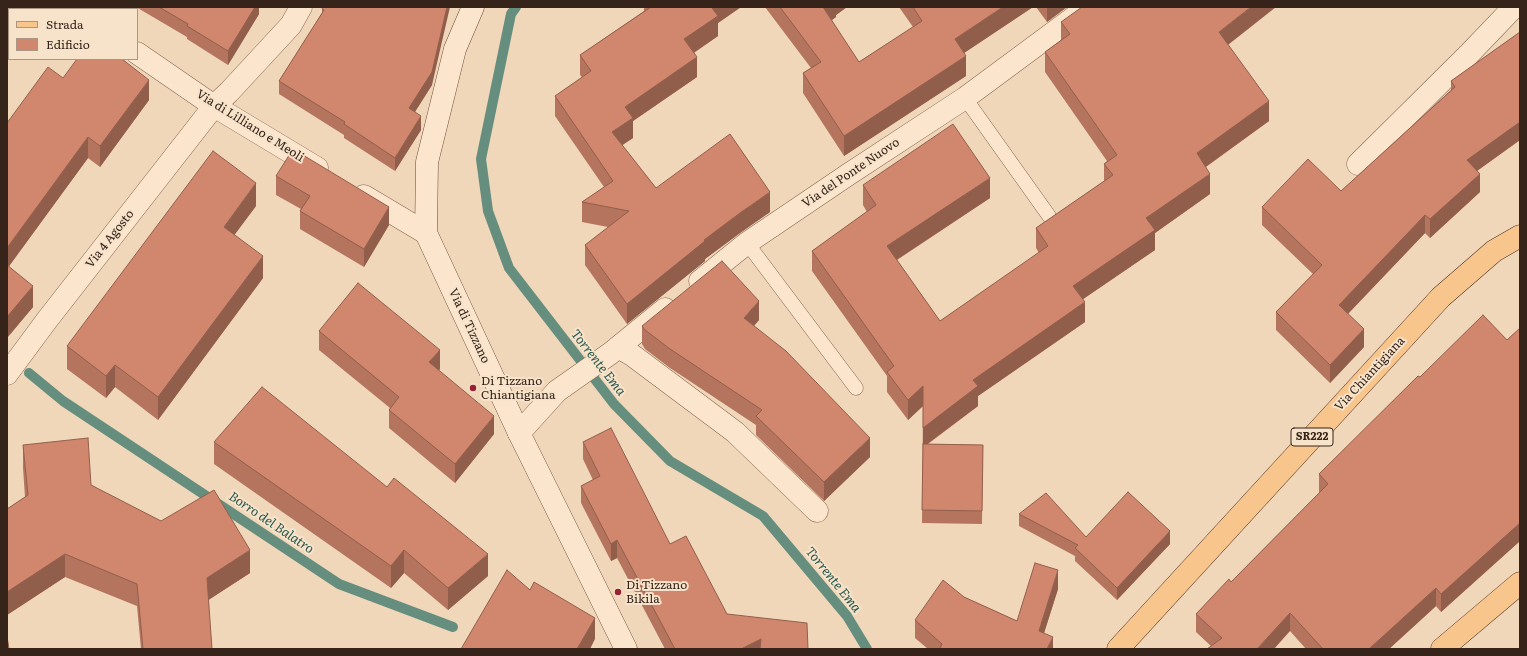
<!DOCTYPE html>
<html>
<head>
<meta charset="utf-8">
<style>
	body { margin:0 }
	#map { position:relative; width:1527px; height:656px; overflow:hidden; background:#f0d7ba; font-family:Literata,serif }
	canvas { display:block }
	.frame { position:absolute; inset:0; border:8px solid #36231a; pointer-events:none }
	.legend { position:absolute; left:8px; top:8px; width:130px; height:52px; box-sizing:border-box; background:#f7e3ca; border:1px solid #aa9684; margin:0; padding:5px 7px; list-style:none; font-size:12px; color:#36231a }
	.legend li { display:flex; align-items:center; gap:8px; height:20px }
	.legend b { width:20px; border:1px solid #aa9684 }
</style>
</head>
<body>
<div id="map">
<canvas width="1527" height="656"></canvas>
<div class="frame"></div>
<ul class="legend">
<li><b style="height:5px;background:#f8c68d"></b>Strada</li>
<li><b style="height:11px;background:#d1876d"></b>Edificio</li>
</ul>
</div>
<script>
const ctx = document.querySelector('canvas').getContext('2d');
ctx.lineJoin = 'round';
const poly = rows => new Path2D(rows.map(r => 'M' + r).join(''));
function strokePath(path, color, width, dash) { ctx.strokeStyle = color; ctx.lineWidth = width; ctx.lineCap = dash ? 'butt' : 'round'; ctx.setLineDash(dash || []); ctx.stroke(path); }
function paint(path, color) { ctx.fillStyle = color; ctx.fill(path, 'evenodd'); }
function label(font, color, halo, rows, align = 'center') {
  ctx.font = font + ' Literata,serif'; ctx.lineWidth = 4; ctx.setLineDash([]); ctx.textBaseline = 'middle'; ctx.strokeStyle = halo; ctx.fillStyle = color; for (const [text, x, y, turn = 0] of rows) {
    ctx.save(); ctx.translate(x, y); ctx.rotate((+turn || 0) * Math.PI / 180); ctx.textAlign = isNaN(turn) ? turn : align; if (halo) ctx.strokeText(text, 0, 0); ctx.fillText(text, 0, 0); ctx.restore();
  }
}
strokePath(poly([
	[516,7,511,14,481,159,488,211,509,268,614,404,670,461,763,516,847,616,867,649],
	[29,373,63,401,339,584,453,627]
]), '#668e7e', 10);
const lane = poly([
	[965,98,1049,216],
	[747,243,856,388]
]);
const street = poly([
	[69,7,72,9],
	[137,53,214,106,317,168],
	[1358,164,1468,55,1514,7],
	[364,196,426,233],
	[700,281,747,243,849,174,965,98,1088,7],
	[618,347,632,355,735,432,817,511],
	[7,374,47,320,214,106,229,92,291,25,301,7],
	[519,433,557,391,611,353,665,309]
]);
const secondary = poly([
	[473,7,455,49,427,162,426,233,519,433,626,649]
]);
const primary = poly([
	[1118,649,1441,297,1494,251,1520,236],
	[1442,649,1520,583]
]);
strokePath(lane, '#886753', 15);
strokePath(street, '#886753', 23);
strokePath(secondary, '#694837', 23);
strokePath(primary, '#543629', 23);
strokePath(lane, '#fbe6cd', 14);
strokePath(street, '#fbe6cd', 22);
strokePath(secondary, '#fbe6cd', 22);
strokePath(primary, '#f8c68d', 22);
paint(poly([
	[136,7,259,7,259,14,228,65,187,39,187,37],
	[644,7,741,7,718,23,718,36,694,53,697,77,633,121,633,138,622,145,656,188,770,212,740,233,705,259,705,261,627,324,585,265,585,245,608,227,582,222,582,202,604,187,555,116,555,96,582,77,580,75,580,55,644,11],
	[765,7,847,7,836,15,836,17,831,20,859,62,913,27,899,7,1033,7,964,53,966,76,844,156,803,93,803,73,811,68],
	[1036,7,1067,7,1047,22],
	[322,9,432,85,415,112,421,130,395,171,344,138,344,135,279,94,279,81,322,13],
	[1061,22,1228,45,1269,121,1206,167,1210,194,1155,233,1155,250,1083,299,1085,322,978,396,978,406,928,444,983,445,982,524,922,523,923,406,908,420,887,392,887,376,812,271,812,251,867,212,863,205,863,185,990,198,897,260,940,321,1039,253,1036,248,1036,228,1104,181,1104,164,1107,161,1045,72,1045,52,1061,40],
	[1520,32,1520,140,1477,171,1480,192,1430,238,1425,233,1348,314,1364,347,1330,383,1276,330,1276,312,1313,274,1262,225,1262,207,1341,191,1451,90,1451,81],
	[63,78,149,100,100,167,88,158,9,266,33,307,7,338,7,123],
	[276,176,389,225,364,267,300,229,300,211,301,209,276,195],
	[256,206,234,235,263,278,158,420,115,387,106,398,67,369,67,346],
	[759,320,754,326,870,457,824,501,756,435,756,425,670,368,645,349,642,344,642,326],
	[1520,328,1520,541,1441,612,1436,606,1389,649,1306,649,1290,631,1211,646,1196,632,1196,614,1231,582,1319,493,1319,474,1420,377,1507,340],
	[319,331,440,369,439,370,494,434,455,483,389,428,389,410,390,408,319,350],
	[214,442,488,576,448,610,404,573,391,588,214,464],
	[583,442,670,544,727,614,808,649,665,649,617,558,611,561,581,503,581,486,593,480,583,459],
	[23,445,91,485,250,573,208,600,212,649,141,649,137,606,65,577,7,615,7,509,25,497,23,468],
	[1019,514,1086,537,1170,544,1117,600,1075,561,1075,556,1019,526],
	[1058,589,1044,633,1053,649,928,649,915,638,915,620,964,597,1017,621]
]), '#b4745e');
paint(poly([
	[255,7,259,7,259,14,228,65,228,51],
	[447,7,450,7,432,85,409,121,409,108],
	[713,7,741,7,718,23,718,36,684,59,684,39],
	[823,7,847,7,836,15,836,17,823,27],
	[1003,7,1033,7,955,59,955,39],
	[1047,7,1067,7,1047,22],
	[1251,7,1276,7,1219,52,1219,32],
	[966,56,966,76,844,156,844,136],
	[697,57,697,77,633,121,633,138,612,152,612,132,625,107],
	[149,80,149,100,100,167,100,146],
	[1269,101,1269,121,1197,173,1197,153],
	[421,116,421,130,395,171,395,158],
	[1520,122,1520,140,1467,178,1467,160],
	[88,137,88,158,7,269,7,248],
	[1210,174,1210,194,1155,233,1155,250,1073,306,1073,286,1146,218],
	[1480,174,1480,192,1430,238,1430,219],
	[990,178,990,198,887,266,887,246],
	[256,183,256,206,224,249,224,227],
	[770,192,770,212,740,233,705,259,705,261,627,324,627,304,704,240,740,213],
	[389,207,389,225,364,267,364,249],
	[1425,215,1425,233,1339,323,1339,305],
	[263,256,263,278,158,420,158,397],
	[33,286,33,307,7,338,7,317],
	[759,301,759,320,744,337,744,318],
	[1085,302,1085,322,978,396,978,406,923,447,923,428,973,380],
	[1364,329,1364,347,1330,383,1330,365],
	[440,350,440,369,429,381,429,362],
	[115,365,115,387,106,398,106,376],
	[923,386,923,406,908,420,908,400],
	[494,416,494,434,455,483,455,464],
	[870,438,870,457,824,501,824,482],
	[1520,523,1520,541,1441,612,1441,594],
	[1170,531,1170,544,1117,600,1117,588],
	[617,540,617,558,611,561,611,544],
	[250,550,250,573,207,601,207,578],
	[404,550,404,573,391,588,391,566],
	[65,554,65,577,7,615,7,592],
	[488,554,488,576,448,610,448,588],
	[1058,570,1058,589,1039,649,1039,631],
	[1436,588,1436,606,1389,649,1369,649],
	[1290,613,1290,631,1274,649,1257,649],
	[595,618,595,639,590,649,577,649],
	[1053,637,1053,649,1047,649],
	[761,639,761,649,741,649]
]), '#925e4c');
const building = poly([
	[159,7,255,7,228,51,187,26,188,24,159,7],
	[323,7,447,7,432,72,409,108,421,116,395,158,344,124,345,122,279,81,324,10,322,9,323,7],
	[651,7,713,7,712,8,718,16,684,39,697,57,625,107,633,118,612,132,656,188,730,134,770,192,740,213,704,240,705,241,627,304,585,245,629,211,582,202,613,181,555,96,591,71,580,55,651,7],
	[780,7,823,7,859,62,922,21,913,7,1003,7,955,39,966,56,844,136,803,73,821,62,780,7],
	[1082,7,1251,7,1219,32,1269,101,1197,153,1210,174,1146,218,1155,230,1073,286,1085,302,973,380,978,386,923,428,923,386,908,400,887,372,894,366,812,251,876,205,863,185,953,124,990,178,887,246,940,321,1048,246,1036,228,1113,175,1104,164,1117,155,1045,52,1070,34,1061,22,1082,7],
	[1520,32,1520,122,1467,160,1480,174,1430,219,1425,215,1339,305,1364,329,1330,365,1276,312,1322,265,1262,207,1308,159,1341,191,1455,87,1451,81,1520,32],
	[77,59,122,59,149,80,100,146,88,137,7,248,7,123,48,67,63,78,77,59],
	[293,149,389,207,364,249,300,211,310,196,276,176,293,149],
	[213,151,256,183,224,227,263,256,158,397,115,365,106,376,67,346,213,151],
	[722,261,759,301,744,318,786,351,870,438,824,482,756,416,762,410,670,349,645,330,642,326,722,261],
	[7,265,33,286,7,317,7,265],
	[358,283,440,350,429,362,494,416,455,464,389,410,399,397,319,331,358,283],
	[1483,315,1507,340,1520,328,1520,523,1441,594,1436,588,1369,649,1323,649,1290,613,1257,649,1207,649,1222,638,1196,614,1229,579,1231,582,1328,484,1319,474,1418,376,1420,377,1483,315],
	[262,387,387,487,394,478,488,554,448,588,404,550,391,566,214,442,262,387],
	[611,428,670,544,686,536,727,614,807,623,808,649,760,649,761,639,741,649,675,649,617,540,611,544,581,486,600,476,583,442,611,428],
	[88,438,91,485,161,521,214,490,250,550,207,578,212,649,143,649,137,584,65,554,7,592,7,509,28,495,23,445,88,438],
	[923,444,983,445,982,511,922,510,923,444],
	[1128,492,1170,531,1117,588,1075,548,1078,545,1019,514,1046,493,1086,537,1128,492],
	[1035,563,1058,570,1039,631,1053,637,1047,649,940,649,942,644,915,620,943,580,964,597,1017,621,1035,563],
	[507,570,530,590,534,582,595,618,577,649,461,649,507,570],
	[7,636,9,649,7,649,7,636]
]);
paint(building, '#d1876d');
strokePath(building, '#925e4c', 1);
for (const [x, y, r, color] of [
	[473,388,4,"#9a2034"],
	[618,592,4,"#9a2034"]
]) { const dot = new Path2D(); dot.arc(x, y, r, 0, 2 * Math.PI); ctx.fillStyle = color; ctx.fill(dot); strokePath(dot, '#f7e3ca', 1.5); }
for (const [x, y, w] of [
	[1312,437,42]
]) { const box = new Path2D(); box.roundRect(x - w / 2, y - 9, w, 18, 3); ctx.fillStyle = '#f7e3ca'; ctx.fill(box); strokePath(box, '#36231a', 1); }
label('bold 11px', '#36231a', null, [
	["SR222",1312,437]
]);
label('12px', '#36231a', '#f7e3ca', [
	["Via di Lilliano e Meoli",250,126,32],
	["Via del Ponte Nuovo",851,173,-34],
	["Via 4 Agosto",110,239,-52],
	["Via di Tizzano",469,326,65],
	["Via Chiantigiana",1370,374,-47]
]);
label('12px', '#36231a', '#f7e3ca', [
	["Di Tizzano",481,381],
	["Chiantigiana",481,395],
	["Di Tizzano",626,585],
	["Bikila",626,599]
], 'left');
label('italic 13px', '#28574c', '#f7e3ca', [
	["Torrente Ema",598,363,52],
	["Borro del Balatro",271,523,34],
	["Torrente Ema",833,580,51]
]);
</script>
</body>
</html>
